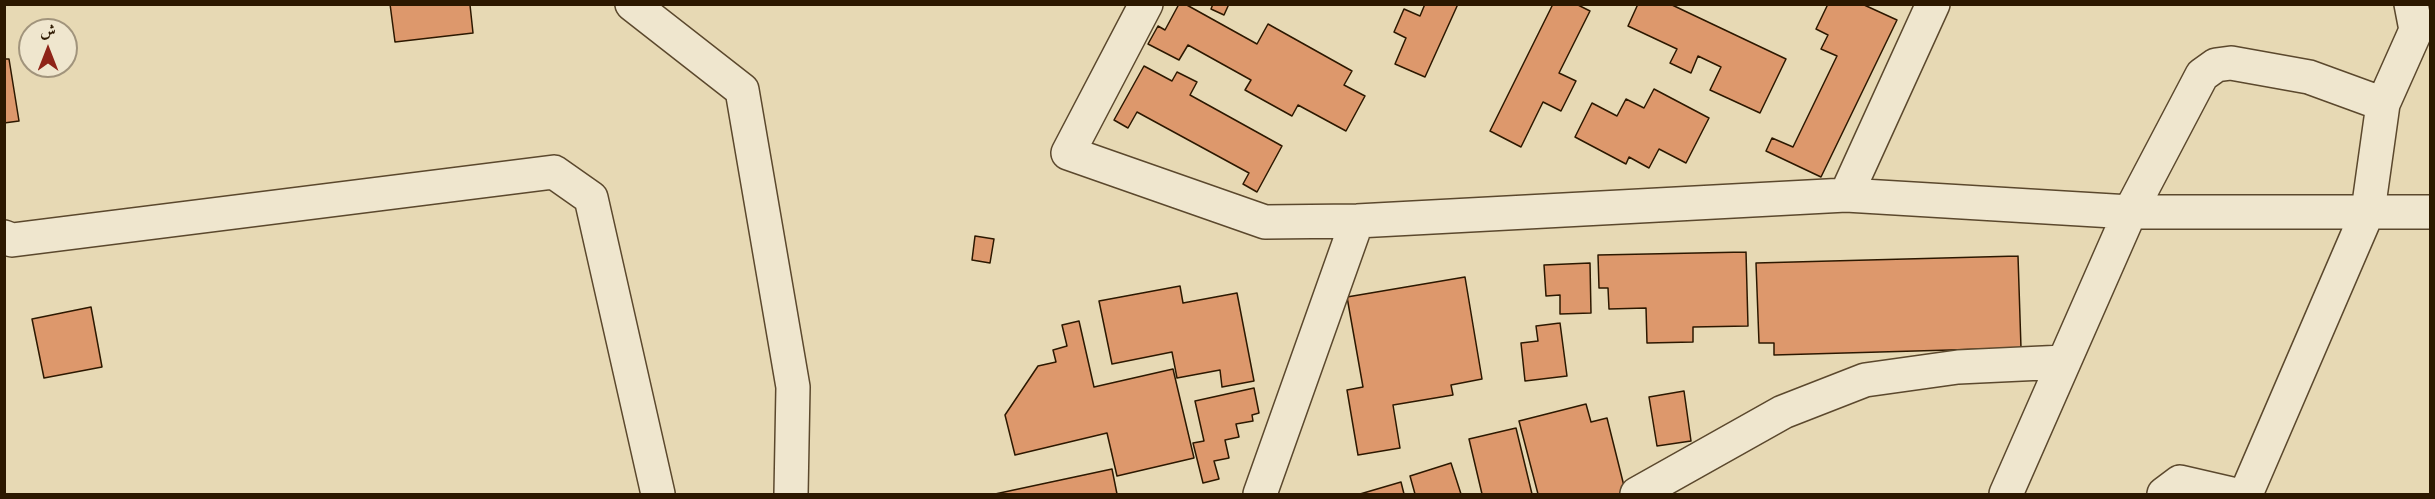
<!DOCTYPE html>
<html>
<head>
<meta charset="utf-8">
<style>
	body { margin:0 }
	#map { position:relative; width:2435px; height:499px; overflow:hidden; background:#e7d9b4; font-family:Vollkorn,Amiri,serif }
	canvas { display:block }
	.frame { position:absolute; inset:0; border:6px solid #2c1800; pointer-events:none }
	.north { position:absolute; left:18px; top:18px; width:60px; height:60px; box-sizing:border-box; background:#efe6ce; border:2px solid #a1947c; border-radius:50%; rotate:0deg; font-size:16px; font-weight:700; line-height:24px; text-align:center; color:#2c1800 }
	.north::after { content:''; display:block; margin:auto; width:21px; height:27px; background:#8f2418; clip-path:polygon(50% 0,100% 100%,50% 72%,0 100%) }
</style>
</head>
<body>
<div id="map">
<canvas width="2435" height="499"></canvas>
<div class="frame"></div>
<div class="north">ش</div>
</div>
<script>
const ctx = document.querySelector('canvas').getContext('2d');
ctx.lineJoin = 'round';
function paint(path, color) { ctx.fillStyle = color; ctx.fill(path, 'evenodd'); }
const poly = rows => new Path2D(rows.map(r => 'M' + r).join(''));
function strokePath(path, color, width, dash) { ctx.strokeStyle = color; ctx.lineWidth = width; ctx.lineCap = dash ? 'butt' : 'round'; ctx.setLineDash(dash || []); ctx.stroke(path); }
const building = poly([
	[390,4,470,5,473,33,395,42,390,4],
	[1179,4,1185,4,1257,44,1268,24,1352,71,1344,85,1365,96,1346,131,1298,105,1292,116,1245,90,1251,80,1188,45,1179,60,1148,44,1158,26,1165,30,1179,4],
	[1213,4,1229,4,1224,15,1211,9,1213,4],
	[1425,4,1458,4,1425,77,1395,64,1406,38,1394,32,1404,9,1420,16,1425,4],
	[1553,4,1576,4,1590,11,1559,73,1576,81,1561,111,1543,102,1521,147,1490,131,1553,4],
	[1638,4,1670,4,1786,59,1760,113,1710,90,1721,67,1698,56,1691,73,1670,63,1677,49,1628,26,1638,4],
	[1828,4,1862,4,1897,20,1821,177,1766,151,1772,138,1793,147,1837,56,1821,49,1828,35,1816,29,1828,4],
	[4,59,9,59,19,121,4,123,4,59],
	[1144,66,1172,81,1177,72,1197,82,1190,95,1282,146,1257,192,1243,184,1249,173,1137,112,1128,128,1114,120,1144,66],
	[1654,89,1709,118,1686,163,1659,149,1649,168,1629,157,1626,164,1575,137,1592,103,1617,116,1626,99,1644,108,1654,89],
	[975,236,994,239,990,263,972,260,975,236],
	[1746,252,1748,326,1693,327,1693,342,1647,343,1646,308,1609,309,1608,288,1599,288,1598,255,1746,252],
	[2018,256,2021,348,1774,355,1774,343,1759,343,1756,263,2018,256],
	[1590,263,1591,313,1560,314,1560,295,1546,296,1544,265,1590,263],
	[1465,277,1482,379,1451,385,1453,395,1393,405,1400,448,1358,455,1347,390,1363,387,1347,297,1465,277],
	[1180,286,1183,303,1237,293,1254,381,1222,387,1220,370,1177,378,1172,352,1112,364,1099,301,1180,286],
	[91,307,102,367,44,378,32,319,91,307],
	[1079,321,1094,387,1173,369,1194,458,1117,476,1107,433,1015,455,1005,415,1038,366,1056,362,1053,350,1067,346,1062,325,1079,321],
	[1560,323,1567,376,1525,381,1521,343,1538,341,1536,326,1560,323],
	[1254,388,1259,413,1252,415,1253,421,1236,424,1239,437,1225,440,1229,458,1214,461,1219,479,1203,483,1193,443,1204,441,1195,401,1254,388],
	[1684,391,1691,441,1657,446,1649,397,1684,391],
	[1586,404,1591,422,1607,418,1626,494,1538,494,1519,421,1586,404],
	[1516,428,1532,494,1482,494,1469,439,1516,428],
	[1451,463,1461,494,1415,494,1410,476,1451,463],
	[1112,469,1117,494,995,494,1112,469],
	[1401,482,1404,494,1360,494,1401,482]
]);
paint(building, '#dd986c');
strokePath(building, '#2c1800', 1.5);
const minor = poly([
	[632,4,742,90,793,387,791,494],
	[1146,4,1068,153,1265,222,1357,221,1846,195,2130,212,2430,212],
	[1846,195,1933,4],
	[4,237,12,240,554,172,591,198,658,494],
	[1260,494,1357,221],
	[1637,494,1783,412,1865,380,1958,367,2064,362],
	[2006,494,2130,212,2202,75,2216,65,2231,63,2309,77,2383,104],
	[2164,494,2180,482,2232,494],
	[2246,494,2368,211,2383,104,2416,30,2411,4]
]);
strokePath(minor, '#5b482d', 36);
strokePath(minor, '#efe6ce', 33);
</script>
</body>
</html>
